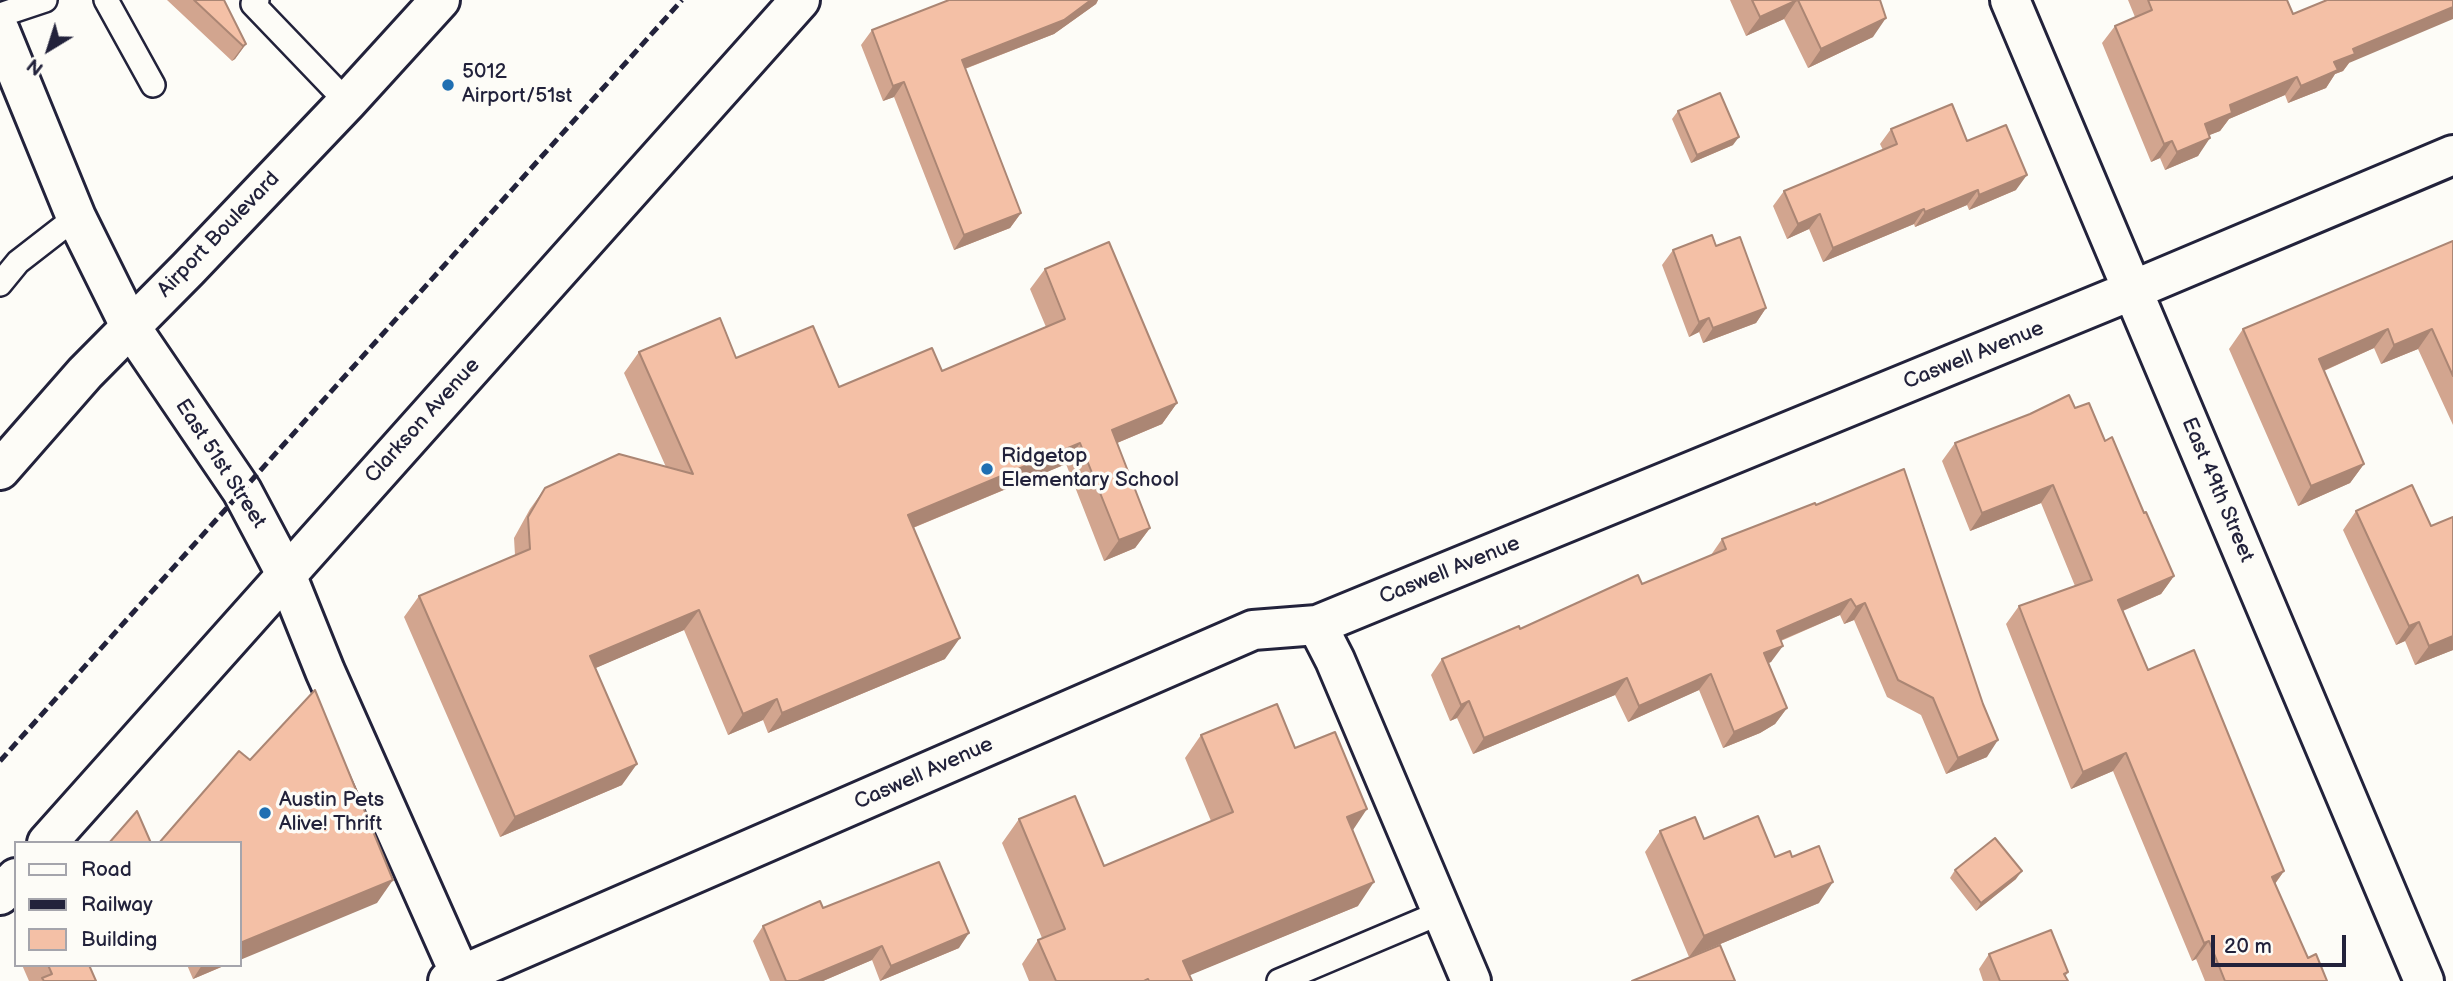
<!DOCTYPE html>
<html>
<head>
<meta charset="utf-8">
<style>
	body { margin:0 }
	#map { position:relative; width:2453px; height:981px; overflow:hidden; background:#fdfcf7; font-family:"Balsamiq Sans",sans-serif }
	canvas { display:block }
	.legend { position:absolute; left:14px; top:841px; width:228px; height:126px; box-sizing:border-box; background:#fdfcf7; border:2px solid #a5a5ac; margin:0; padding:9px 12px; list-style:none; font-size:21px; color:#22223b }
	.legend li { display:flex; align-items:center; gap:14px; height:35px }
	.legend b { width:35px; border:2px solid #a5a5ac }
	.north { position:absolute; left:14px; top:14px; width:70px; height:70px; -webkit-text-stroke:5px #fdfcf7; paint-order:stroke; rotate:218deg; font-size:19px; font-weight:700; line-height:28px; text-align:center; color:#22223b }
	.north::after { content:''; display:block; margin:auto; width:24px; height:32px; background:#22223b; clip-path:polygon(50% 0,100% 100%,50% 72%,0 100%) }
	.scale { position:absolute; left:2211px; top:935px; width:135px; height:32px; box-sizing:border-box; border:4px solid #22223b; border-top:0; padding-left:9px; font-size:21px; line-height:24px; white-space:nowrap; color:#22223b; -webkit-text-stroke:5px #fdfcf7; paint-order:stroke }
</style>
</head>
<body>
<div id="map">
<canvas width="2453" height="981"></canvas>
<ul class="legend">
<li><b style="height:9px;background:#fdfcf7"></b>Road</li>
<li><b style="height:9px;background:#22223b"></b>Railway</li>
<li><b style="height:19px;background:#f4c0a6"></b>Building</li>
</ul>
<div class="north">N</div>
<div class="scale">20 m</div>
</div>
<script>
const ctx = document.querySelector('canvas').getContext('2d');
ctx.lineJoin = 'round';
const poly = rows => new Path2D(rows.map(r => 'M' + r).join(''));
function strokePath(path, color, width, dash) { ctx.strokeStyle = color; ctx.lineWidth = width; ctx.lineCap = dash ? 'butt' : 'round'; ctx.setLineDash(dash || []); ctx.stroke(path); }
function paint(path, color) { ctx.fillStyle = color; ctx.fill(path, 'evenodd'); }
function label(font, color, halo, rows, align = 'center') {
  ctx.font = font + ' "Balsamiq Sans",sans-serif'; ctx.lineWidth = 7; ctx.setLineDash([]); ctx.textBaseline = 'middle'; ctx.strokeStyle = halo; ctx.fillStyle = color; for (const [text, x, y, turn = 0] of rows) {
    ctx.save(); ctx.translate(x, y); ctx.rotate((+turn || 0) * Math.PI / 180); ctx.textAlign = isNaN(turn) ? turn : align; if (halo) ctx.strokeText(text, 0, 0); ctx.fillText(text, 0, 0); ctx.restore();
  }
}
const service = poly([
	[106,0,153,85],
	[257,0,253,4,347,102],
	[0,15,45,0],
	[0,284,18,262,76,217],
	[1279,981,1442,912]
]);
const minor = poly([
	[2010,0,2424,981],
	[1317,625,1335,660,1471,981],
	[448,981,1253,630,1317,625,2133,290,2453,155]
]);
const tertiary = poly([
	[47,843,800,0],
	[0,895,16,878]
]);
const secondary = poly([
	[0,31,76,217,130,326,242,491,286,574,325,671,463,981]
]);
const primary = poly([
	[0,470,85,373,188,269,347,102,440,0]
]);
strokePath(service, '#22223b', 28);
strokePath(minor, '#22223b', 44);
strokePath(tertiary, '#22223b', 44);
strokePath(secondary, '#22223b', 44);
strokePath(primary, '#22223b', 44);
strokePath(service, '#fdfcf7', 23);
strokePath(minor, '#fdfcf7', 38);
strokePath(tertiary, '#fdfcf7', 38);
strokePath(secondary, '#fdfcf7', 38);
strokePath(primary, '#fdfcf7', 38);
strokePath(poly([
	[0,761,682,0]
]), '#22223b', 5, [10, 5]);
paint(poly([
	[167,0,224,0,246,44,235,59,232,61],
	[949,0,1098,0,1096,4,1054,34,965,69,1021,213,1010,228,954,250,894,97,883,101,861,45,872,30],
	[1730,0,1880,0,1873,37,1808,68,1784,19,1746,36],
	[2128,0,2287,0,2293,14,2349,63,2343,71,2335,74,2326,88,2288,103,2285,95,2229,119,2220,131,2209,135,2198,156,2165,170,2160,158,2151,162,2102,43,2115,26,2135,17],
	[1678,111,1733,145,1691,163,1672,119],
	[1891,129,1967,141,2016,190,1969,210,1967,205,1915,227,1914,224,1823,262,1809,229,1787,239,1773,206,1784,191,1883,150,1880,144],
	[2453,241,2453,425,2418,349,2381,364,2374,348,2324,371,2364,464,2350,483,2298,506,2229,349,2243,329],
	[1716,246,1766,308,1756,323,1703,343,1699,332,1689,337,1662,265,1673,250],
	[1045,269,1177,403,1162,424,1117,443,1150,528,1135,548,1104,561,1066,464,913,528,945,659,768,733,763,720,728,735,684,630,595,668,622,785,500,837,404,617,419,596,515,555,514,538,530,509,545,488,666,467,624,373,639,352,736,358,839,387,942,371,1046,327,1030,289],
	[2075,408,2105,441,2144,513,2174,576,2161,594,2123,611,2148,670,2284,871,2275,884,2308,958,2327,981,2205,981,2196,959,2192,961,2113,771,2071,789,2006,624,2019,606,2075,586,2041,503,1970,531,1942,461,1955,443],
	[1815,503,1987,757,1946,774,1921,715,1887,697,1854,620,1844,624,1840,615,1781,641,1771,662,1768,663,1787,708,1775,724,1760,733,1723,748,1699,690,1628,722,1615,695,1473,754,1457,718,1450,721,1431,675,1442,659,1520,629,1642,584,1711,555,1722,539],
	[2356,511,2431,526,2453,517,2453,650,2415,665,2405,641,2396,645,2343,530],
	[1201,735,1295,748,1353,830,1358,906,1189,975,1192,981,1029,981,1022,964,1038,940,1042,938,1002,843,1019,819,1104,866,1211,821,1185,758],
	[1660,831,1704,839,1775,857,1792,857,1819,903,1689,957,1645,852],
	[1955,870,2016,879,1976,911,1950,878],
	[823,908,959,948,880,981,872,960,823,981,770,981,753,941,763,926],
	[1989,954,2068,972,2065,977,2068,981,1983,981,1979,969],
	[22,965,89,965,96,981,29,981],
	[187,965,226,965,193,979]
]), '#d2a58f');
paint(poly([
	[1091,0,1098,0,1096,4,1054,34,951,74,962,60],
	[1797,0,1784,19,1746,36,1760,17],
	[2453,7,2453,19,2349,63,2343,71,2335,74,2326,88,2288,103,2301,86,2353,49],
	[1886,18,1873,37,1808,68,1821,49],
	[246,44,235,59,232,61,243,46],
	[2297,77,2285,95,2229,119,2220,131,2192,142,2205,124,2230,105],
	[904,82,894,97,883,101,893,86],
	[1739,137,1733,145,1691,163,1697,155],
	[2210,138,2198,156,2165,170,2177,152],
	[2172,141,2160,158,2151,162,2164,144],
	[2027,175,2016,190,1969,210,1979,195],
	[1978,190,1967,205,1915,227,1925,212],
	[1924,209,1914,224,1823,262,1833,248],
	[1021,213,1010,228,954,250,964,235],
	[1820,214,1809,229,1787,239,1798,224],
	[1766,308,1756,323,1703,343,1713,328],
	[1709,318,1699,332,1689,337,1699,322],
	[2388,329,2374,348,2305,379,2319,359],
	[2432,329,2418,349,2381,364,2394,345],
	[1177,403,1162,424,1098,451,1112,430],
	[1080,443,1066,464,893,536,908,515],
	[2364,464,2350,483,2298,506,2311,486],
	[2053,485,2041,503,1970,531,1982,513],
	[1150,528,1135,548,1104,561,1119,540],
	[2174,576,2161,594,2106,618,2118,600],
	[1851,599,1840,615,1765,647,1777,631],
	[1865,603,1854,620,1844,624,1856,607],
	[699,610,684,630,575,677,590,656],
	[2419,622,2405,641,2396,645,2409,626],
	[2453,636,2453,650,2415,665,2429,646],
	[960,638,945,659,768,733,782,713],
	[1783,646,1771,662,1752,670,1764,653],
	[1711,674,1699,690,1628,722,1639,706],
	[1627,678,1615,695,1473,754,1484,738],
	[777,699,763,720,728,735,743,714],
	[1469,701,1457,718,1450,721,1461,705],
	[1787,708,1775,724,1760,733,1723,748,1734,732],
	[1998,740,1987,757,1946,774,1958,758],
	[2126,753,2113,771,2071,789,2083,772],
	[637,764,622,785,500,837,515,817],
	[1367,809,1351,833,1347,817],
	[2022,871,2016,879,1976,911,1981,903],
	[2284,871,2271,889,2272,877],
	[393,880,377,903,240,960,240,943],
	[1374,882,1358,906,1176,981,1183,961],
	[1833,882,1819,903,1689,957,1704,936],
	[969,933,959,948,880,981,891,966],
	[2209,941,2196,959,2192,961,2204,943],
	[882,946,872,960,823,981,798,981],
	[202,965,226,965,193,979]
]), '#ab8674');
const building = poly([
	[194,0,224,0,246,44,243,46,194,0],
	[949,0,1091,0,1064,20,962,60,1021,213,964,235,904,82,893,86,872,30,949,0],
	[1752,0,1797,0,1760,17,1752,0],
	[1798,0,1880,0,1886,18,1821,49,1798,0],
	[2148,0,2287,0,2293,14,2327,0,2453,0,2453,7,2353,49,2355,54,2334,62,2338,70,2301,86,2297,77,2230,105,2232,113,2205,124,2210,138,2177,152,2172,141,2164,144,2115,26,2152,10,2148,0],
	[1720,93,1739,137,1697,155,1678,111,1720,93],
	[1952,104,1967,141,2006,125,2027,175,1979,195,1978,190,1925,212,1924,209,1833,248,1820,214,1798,224,1784,191,1897,144,1891,129,1952,104],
	[1712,235,1716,246,1740,237,1766,308,1713,328,1709,318,1699,322,1673,250,1712,235],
	[2453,241,2453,376,2432,329,2394,345,2388,329,2319,359,2364,464,2311,486,2243,329,2453,241],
	[1109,242,1177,403,1112,430,1150,528,1119,540,1080,443,908,515,960,638,782,713,777,699,743,714,699,610,590,656,637,764,515,817,419,596,530,549,528,517,545,488,619,454,693,474,639,352,720,318,736,358,813,326,839,387,932,348,942,371,1065,319,1045,269,1109,242],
	[2069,395,2075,408,2089,403,2105,441,2112,437,2144,513,2146,512,2174,576,2118,600,2148,670,2194,650,2284,871,2272,877,2308,958,2316,954,2327,981,2225,981,2209,941,2204,943,2126,753,2083,772,2019,606,2092,580,2053,485,1982,513,1955,443,2030,414,2069,395],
	[1904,469,1983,704,1998,740,1958,758,1933,698,1898,680,1865,603,1856,607,1851,599,1777,631,1783,646,1764,653,1787,708,1771,716,1734,732,1711,674,1639,706,1627,678,1484,738,1469,701,1461,705,1442,659,1519,626,1520,629,1638,575,1642,584,1726,549,1722,539,1815,503,1816,505,1904,469],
	[2412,485,2431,526,2453,517,2453,636,2429,646,2419,622,2409,626,2356,511,2412,485],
	[315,690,393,880,240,943,240,843,159,843,239,751,250,760,315,690],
	[1277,704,1295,748,1335,732,1367,809,1347,817,1374,882,1183,961,1192,981,1149,981,1148,979,1144,981,1056,981,1038,940,1065,929,1019,819,1075,796,1104,866,1233,812,1201,735,1277,704],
	[137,811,151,843,109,843,137,811],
	[1758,816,1775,857,1790,851,1792,857,1819,846,1833,882,1704,936,1660,831,1695,817,1704,839,1758,816],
	[1995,838,2022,871,1981,903,1955,870,1995,838],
	[939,862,969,933,891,966,882,946,798,981,786,981,763,926,820,901,823,908,939,862],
	[2051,930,2068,972,2064,974,2068,981,2000,981,1989,954,2051,930],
	[1720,945,1735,981,1632,981,1720,945],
	[48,965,89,965,96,981,44,981,42,978,52,974,48,965]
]);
paint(building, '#f4c0a6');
strokePath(building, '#ab8674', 2);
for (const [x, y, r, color] of [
	[448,85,7,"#1f6fb2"],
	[987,469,7,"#1f6fb2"],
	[265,813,7,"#1f6fb2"]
]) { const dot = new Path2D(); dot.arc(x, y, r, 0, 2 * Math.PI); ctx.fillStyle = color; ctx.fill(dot); strokePath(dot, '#fdfcf7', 2.5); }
label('21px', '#22223b', '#fdfcf7', [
	["5012",462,73],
	["Airport/51st",462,97],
	["Ridgetop",1001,457],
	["Elementary School",1001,481],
	["Austin Pets",279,801],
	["Alive! Thrift",279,825]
], 'left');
label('21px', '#22223b', '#fdfcf7', [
	["Airport Boulevard",219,235,-46],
	["Caswell Avenue",1974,356,-22],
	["Clarkson Avenue",423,421,-48],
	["East 51st Street",220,464,57],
	["East 49th Street",2217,490,67],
	["Caswell Avenue",1450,571,-22],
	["Caswell Avenue",924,774,-24]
]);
</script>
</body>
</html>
